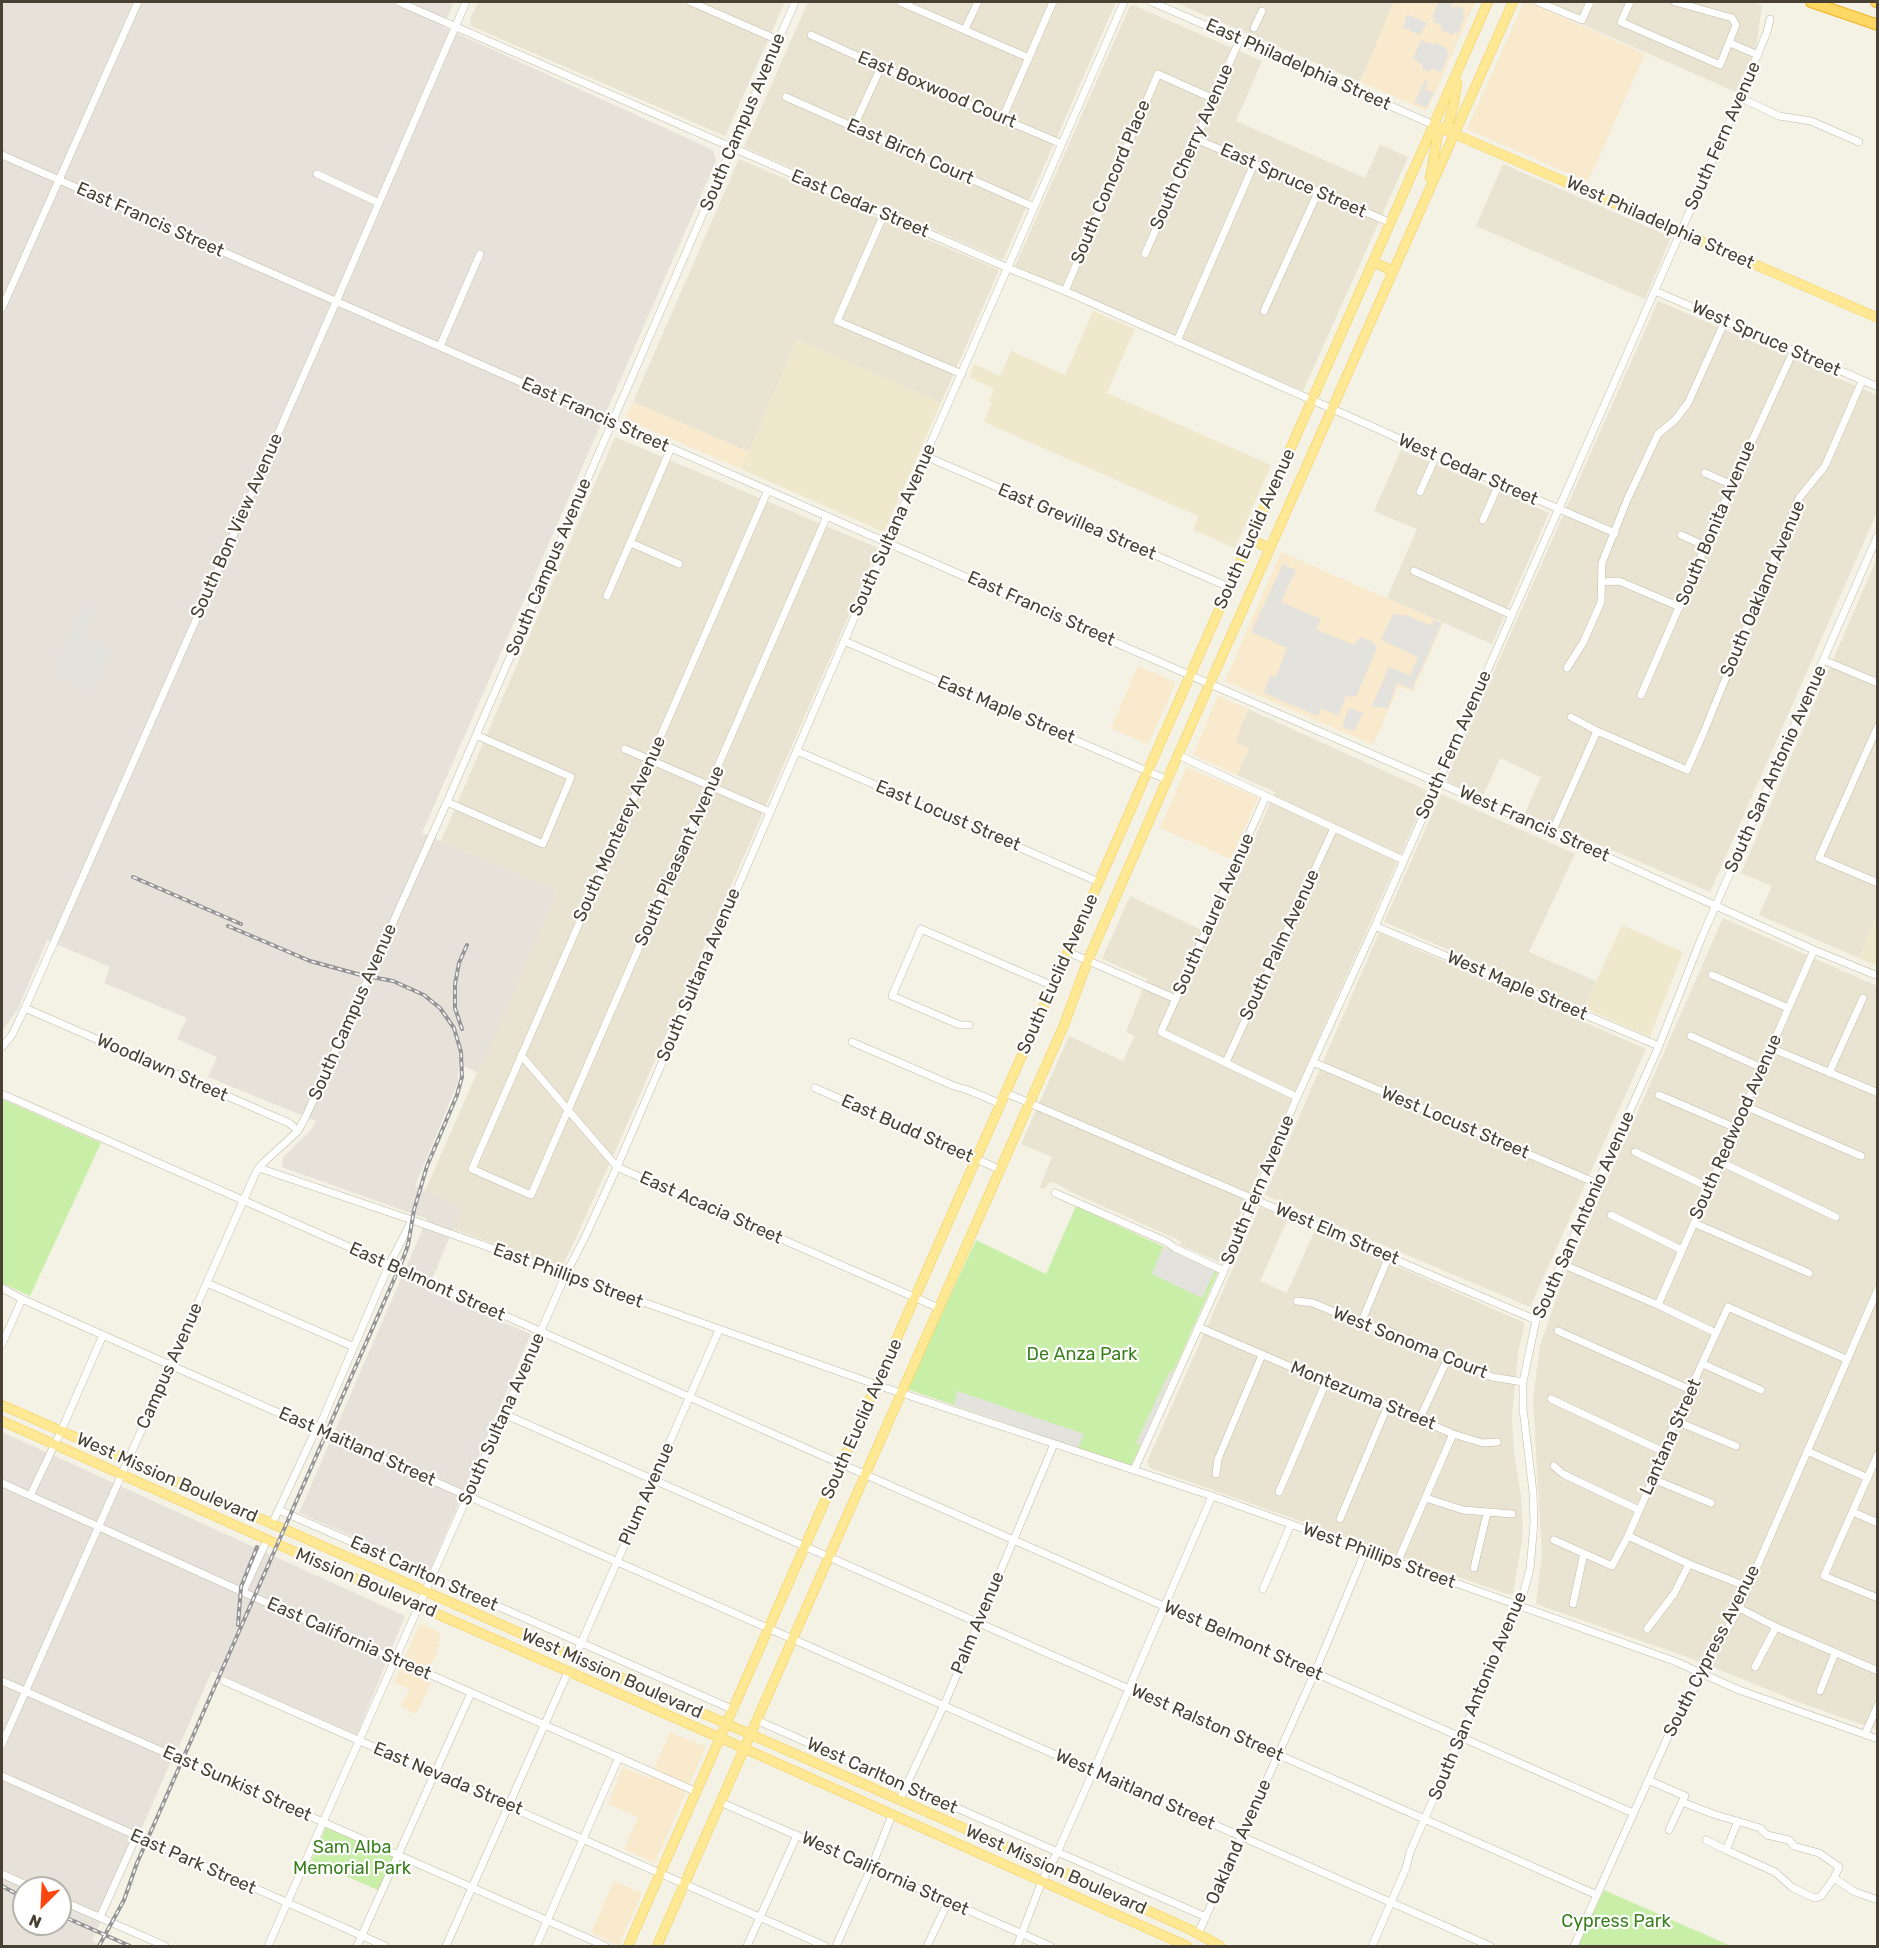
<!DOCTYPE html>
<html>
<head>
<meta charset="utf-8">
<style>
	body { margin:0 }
	#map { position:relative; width:1879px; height:1948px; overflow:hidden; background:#f4f1e5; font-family:Rubik,sans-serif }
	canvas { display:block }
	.frame { position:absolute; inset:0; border:3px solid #484133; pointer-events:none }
	.north { position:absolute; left:12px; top:1876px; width:60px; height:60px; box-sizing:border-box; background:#fff; border:2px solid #b6b3ad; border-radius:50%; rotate:204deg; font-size:16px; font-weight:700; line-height:24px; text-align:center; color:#484133 }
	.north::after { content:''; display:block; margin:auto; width:21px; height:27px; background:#ff4611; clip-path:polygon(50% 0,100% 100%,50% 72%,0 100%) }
</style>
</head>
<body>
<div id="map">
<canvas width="1879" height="1948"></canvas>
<div class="frame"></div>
<div class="north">N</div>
</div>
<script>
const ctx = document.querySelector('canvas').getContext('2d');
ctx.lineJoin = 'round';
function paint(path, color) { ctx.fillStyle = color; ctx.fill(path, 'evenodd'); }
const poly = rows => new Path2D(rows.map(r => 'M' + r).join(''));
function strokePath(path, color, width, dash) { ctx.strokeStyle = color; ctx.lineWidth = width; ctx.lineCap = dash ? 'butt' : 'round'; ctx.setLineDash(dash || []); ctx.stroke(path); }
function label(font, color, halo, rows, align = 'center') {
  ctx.font = font + ' Rubik,sans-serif'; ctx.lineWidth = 4.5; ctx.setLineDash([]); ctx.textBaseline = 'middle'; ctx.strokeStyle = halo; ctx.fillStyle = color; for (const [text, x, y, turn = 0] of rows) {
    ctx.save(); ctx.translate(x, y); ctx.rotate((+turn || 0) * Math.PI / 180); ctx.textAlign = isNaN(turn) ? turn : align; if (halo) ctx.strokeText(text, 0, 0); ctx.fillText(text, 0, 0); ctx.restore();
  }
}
paint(poly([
	[478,2,785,2,725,136,471,26,470,19],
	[808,2,1116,2,1003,260,744,147],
	[1174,2,1394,2,1360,82],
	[1531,2,1752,2,1762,5,1756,48,1736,92],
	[1133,5,1262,61,1236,121,1365,178,1380,145,1408,157,1303,391,1015,266,1130,6],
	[739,159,999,270,941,403,797,340,749,452,633,402],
	[1503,164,1671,237,1645,299,1476,226],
	[1658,301,1877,395,1877,512,1710,892,1525,813,1541,777,1500,758,1482,798,1446,780],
	[615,437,878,548,614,1154,562,1268,453,1229,461,1208,425,1191,557,891,441,841],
	[1401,450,1549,513,1492,644,1387,598,1417,529,1374,511],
	[1877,558,1878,914,1859,958,1759,915,1772,886,1741,873],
	[1248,709,1426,790,1427,795,1219,1262,1180,1245,1181,1241,1073,1193,1054,1182,1049,1183,1044,1189,1040,1187,1052,1157,1021,1144,1069,1036,1123,1061,1135,1036,1126,1032,1147,979,1102,959,1130,896,1212,935,1275,792,1237,775,1249,749,1235,742],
	[1441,794,1575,854,1529,952,1596,981,1584,1008,1384,922],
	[1723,918,1877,986,1877,1730,1796,1701,1693,1659,1536,1604,1542,1555,1533,1399,1540,1346,1558,1293],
	[1379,933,1646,1049,1530,1307,1265,1195],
	[1260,1207,1288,1218,1260,1281,1287,1293,1315,1230,1525,1323,1518,1353,1512,1416,1514,1453,1521,1496,1523,1534,1513,1594,1507,1594,1150,1468,1147,1462]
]), '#e9e3d2');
paint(poly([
	[1394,2,1475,2,1427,111,1360,82],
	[1524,2,1528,2,1645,54,1588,182,1467,129],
	[633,402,749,452,741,469,625,419],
	[1281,552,1443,623,1413,692,1399,686,1373,745,1225,681],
	[1138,666,1175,682,1175,684,1148,745,1111,728],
	[1218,696,1248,709,1235,742,1249,749,1237,775,1193,755],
	[1187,767,1258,798,1231,859,1160,828],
	[420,1623,441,1633,437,1643,440,1645,425,1680,431,1683,416,1714,401,1707,409,1689,394,1682],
	[670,1732,706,1747,655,1863,624,1849,638,1817,608,1804,623,1767,650,1779],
	[614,1881,642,1893,619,1945,591,1933]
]), '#f9eacd');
paint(poly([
	[2,2,454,2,443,27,713,150,716,161,422,833,557,891,478,1073,459,1064,458,1082,415,1186,462,1208,427,1291,531,1334,430,1570,299,1513,427,1219,282,1167,283,1157,311,1130,316,1121,208,1077,217,1057,177,1039,187,1018,104,983,110,967,47,940,18,1009,2,1031],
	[2,1432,405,1616,357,1735,212,1671,177,1751,176,1750,92,1941,104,1946,2,1946],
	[24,1888,60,1888,60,1924,24,1924]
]), '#e6e2da');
paint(poly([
	[1093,311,1135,329,1107,393,1271,465,1235,548,1193,530,1198,516,984,422,992,403,989,401,994,389,969,377,974,364,1000,376,1011,351,1065,375],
	[797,340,941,403,884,532,741,469],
	[1877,915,1877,966,1859,958],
	[1622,925,1683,952,1650,1037,1584,1008]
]), '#efe8cd');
paint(poly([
	[2,1099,101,1143,30,1296,2,1283],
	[1076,1206,1218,1272,1131,1466,907,1389,976,1240,1046,1274],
	[326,1827,394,1856,378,1890,311,1861],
	[1604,1890,1731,1946,1578,1946]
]), '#c9eea8');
paint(poly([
	[1439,2,1453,2,1451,7,1453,9,1455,6,1464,9,1462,15,1465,16,1458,33,1455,32,1453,35,1441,30,1442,26,1433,21,1435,18,1432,17],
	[1407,14,1427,23,1420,35,1403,28],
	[1421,40,1433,45,1434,43,1447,48,1446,51,1449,53,1441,72,1431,68,1429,72,1422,69,1423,65,1413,59],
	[1425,80,1428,81,1425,90,1434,92,1427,107,1414,103],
	[1283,564,1296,570,1281,602,1321,619,1316,629,1354,645,1360,637,1372,641,1377,648,1356,697,1346,696,1338,716,1321,708,1318,716,1264,693,1270,675,1276,677,1287,648,1251,632],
	[82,605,95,611,85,635,111,647,94,691,54,673],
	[1393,614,1405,615,1430,625,1434,620,1442,623,1412,689,1397,683,1388,708,1376,707,1372,706,1389,667,1410,675,1418,657,1381,640],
	[1349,708,1363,713,1355,730,1350,730,1342,727],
	[1163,1247,1215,1271,1202,1298,1152,1274],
	[1170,1371,1173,1372,1141,1445,1136,1443],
	[957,1391,1084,1434,1078,1448,954,1405]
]), '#e4e2dd');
const minor = poly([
	[399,2,1008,268,1065,291,1380,430,1436,456,1615,533],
	[691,2,778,40],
	[900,2,1029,58],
	[1152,2,1434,125],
	[1538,2,1582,20,1590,2],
	[1630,2,1621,22,1720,65,1736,25,1732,18,1675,2],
	[1254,28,1262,11],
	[965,29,978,2],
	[811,35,881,67,1062,144],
	[1730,43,1758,55],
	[786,97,1034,207],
	[1739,97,1779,116,1811,121,1859,142],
	[1003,117,1053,2],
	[854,126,881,67],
	[1196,139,1391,223],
	[2,155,1210,684,1552,832,1814,950,1878,976],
	[317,174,379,203],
	[884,214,837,321,962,374],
	[1145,254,1240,39],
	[1065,291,1158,74,1214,99],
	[1655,291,1878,387],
	[2,308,138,2],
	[1264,311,1318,192],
	[1177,341,1254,164],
	[440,346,480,254],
	[925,456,1229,587],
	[1705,473,1732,485],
	[768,490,472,1169,531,1195,827,516],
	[1420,492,1436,456],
	[1483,520,1499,484],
	[1681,535,1705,546],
	[631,543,679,564],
	[1414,571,1512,615],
	[1602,582,1619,581,1680,607],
	[607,596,671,448],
	[844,641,1168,780],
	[1823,660,1878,683],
	[1567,668,1583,643,1601,602,1602,563,1627,500,1658,434,1675,420,1688,403,1725,321],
	[1641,695,1732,485,1793,352],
	[1571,717,1597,731,1687,770,1703,734,1799,498,1825,466,1862,381],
	[1878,726,1819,858,1878,883],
	[625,749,770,812],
	[797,751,1099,882],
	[1178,755,1403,860],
	[1266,796,1161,1032,1297,1097],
	[447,802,543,844,571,777,476,735],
	[1552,832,1597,731],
	[1375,926,1659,1046],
	[1068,952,1176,999],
	[1712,975,1788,1008],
	[25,1008,289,1123,298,1131],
	[969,1025,960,1025,892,996,921,929,1053,986],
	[1691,1036,1762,1068],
	[852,1042,954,1086,968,1090,1001,1104],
	[2,1047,12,1035,25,1008,336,302,466,2],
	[1771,1048,1878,1093],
	[521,1055,617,1167,939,1308],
	[1226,1062,1334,828],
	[1313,1062,1596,1183],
	[1829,1073,1863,998],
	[815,1088,999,1169],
	[1006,1093,1536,1320],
	[2,1094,1633,1813],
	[1659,1095,1736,1128],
	[1745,1106,1861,1156],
	[1635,1152,1710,1188],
	[1721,1162,1836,1217],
	[259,1168,412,1220,877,1385,1212,1496,1674,1661,1739,1690,1878,1739],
	[1055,1193,1167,1242,1175,1248,1224,1271],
	[1611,1215,1682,1250],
	[1694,1223,1809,1273],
	[1562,1264,1658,1305,1716,1333],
	[207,1283,354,1347],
	[2,1288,22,1299,170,1365,1490,1946],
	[1297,1301,1313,1303,1361,1323,1384,1329,1492,1377,1523,1382],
	[1658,1305,1814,950],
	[1361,1323,1389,1256],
	[1198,1327,1326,1382,1340,1391,1366,1397,1388,1405,1453,1434,1483,1443,1497,1442],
	[1558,1331,1691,1390],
	[2,1344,22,1299],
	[1703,1364,1761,1390],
	[1551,1399,1662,1451],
	[504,1414,1597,1895],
	[1420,1418,1448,1358],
	[1676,1421,1736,1446],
	[1807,1451,1868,1478],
	[1878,1454,1824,1576,1878,1598],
	[1554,1466,1563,1474,1639,1510],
	[1134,1470,1224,1271,1297,1097,1375,926,1733,113,1767,32,1770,19],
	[1216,1474,1218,1459,1262,1355],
	[1653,1479,1711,1503],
	[2,1483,254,1597,697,1792],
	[1279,1492,1326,1382],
	[30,1496,61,1431,103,1335],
	[1426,1498,1463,1510,1512,1514],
	[279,1510,734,1710],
	[1853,1512,1878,1523],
	[1340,1519,1388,1405],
	[272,1524,313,1436,321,1423,389,1265,412,1220],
	[1628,1536,1689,1564,1748,1587],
	[1554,1540,1612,1566,1628,1536,1653,1479,1662,1451,1728,1307,1846,1359],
	[1397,1563,1453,1434],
	[1474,1568,1487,1513],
	[1263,1589,1291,1524],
	[243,1592,267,1540],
	[1573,1604,1584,1553],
	[1739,1608,1776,1627,1878,1671],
	[1647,1629,1674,1594,1689,1564],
	[575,1657,719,1330],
	[1755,1667,1776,1627],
	[2,1681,605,1946],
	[224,1681,825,1946],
	[1820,1691,1835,1653],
	[756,1720,1206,1917],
	[1865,1734,1878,1705],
	[2,1744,256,1172,263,1163,298,1131,306,1116,447,802,795,2],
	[2,1776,385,1946],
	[1648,1780,1685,1796,1682,1802],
	[899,1801,944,1705,1054,1444],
	[720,1802,1050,1946],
	[1669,1830,1682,1802,1713,1814,1760,1828,1767,1835,1789,1840,1794,1846,1819,1853,1839,1867,1834,1878],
	[1706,1840,1726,1850,1738,1821],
	[1726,1850,1775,1872,1793,1888,1812,1897,1816,1898,1821,1896,1834,1878,1855,1892,1878,1900],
	[2,1874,33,1888],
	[60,1900,165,1946],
	[100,1917,136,1837],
	[1198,1934,1315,1672,1365,1552],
	[268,1946,566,1274,586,1235,617,1167,844,641,1124,2],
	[357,1946,471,1693],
	[446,1946,568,1672],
	[536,1946,619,1757],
	[747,1946,797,1835],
	[836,1946,871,1868,892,1815],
	[927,1946,948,1902],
	[1017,1946,1042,1881,1057,1853,1093,1772,1212,1496],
	[1372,1946,1406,1868,1410,1852,1522,1598,1530,1569,1534,1522,1533,1492,1523,1409,1523,1382,1536,1320,1659,1046,1701,939,1878,535],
	[1574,1946,1670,1732,1739,1608,1878,1289]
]);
const major = poly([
	[1434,125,1878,318],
	[1453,133,1448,125,1454,104,1457,82],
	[1430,178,1438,134,1434,125],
	[1373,262,1393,271],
	[1251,539,1270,549],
	[2,1405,1043,1863,1191,1930,1220,1946],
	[2,1421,277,1544,732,1743,1187,1946],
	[628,1946,1488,2],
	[657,1946,1064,1025,1088,960,1178,755,1513,2]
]);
const highway = poly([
	[1811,2,1878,25],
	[1876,2,1878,2]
]);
strokePath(minor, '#c1baa6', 8);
strokePath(major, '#f2ce55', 10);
strokePath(highway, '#f0b323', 12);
strokePath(minor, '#fff', 7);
strokePath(major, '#ffe893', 9);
strokePath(highway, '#ffd765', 10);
const rail = poly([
	[133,877,241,924],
	[462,1029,455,1008,455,984,459,963,467,945],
	[238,1625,241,1587,257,1547],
	[2,1886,24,1898],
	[60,1915,130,1946],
	[99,1946,124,1900,137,1863,403,1259,408,1245,414,1210,427,1166,457,1095,462,1077,461,1052,454,1028,440,1008,424,995,393,981,361,975,310,961,228,926]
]);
strokePath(rail, '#959595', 4);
strokePath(rail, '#fff', 1.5, [4.5]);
label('18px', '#484133', '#fff', [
	["East Philadelphia Street",1298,65,24],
	["East Boxwood Court",937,90,23],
	["South Campus Avenue",743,122,-67],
	["South Fern Avenue",1723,136,-66],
	["South Cherry Avenue",1192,147,-66],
	["East Birch Court",910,152,24],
	["East Spruce Street",1293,181,24],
	["South Concord Place",1111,182,-67],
	["East Cedar Street",860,204,23],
	["East Francis Street",150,220,24],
	["West Philadelphia Street",1660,223,24],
	["West Spruce Street",1766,339,24],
	["East Francis Street",595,415,24],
	["West Cedar Street",1468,470,24],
	["East Grevillea Street",1077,522,23],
	["South Bonita Avenue",1716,523,-67],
	["South Bon View Avenue",237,526,-66],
	["South Euclid Avenue",1255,529,-66],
	["South Sultana Avenue",893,530,-66],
	["South Campus Avenue",549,567,-67],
	["South Oakland Avenue",1763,589,-67],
	["East Francis Street",1041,609,24],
	["East Maple Street",1006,710,23],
	["South Fern Avenue",1454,745,-66],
	["South San Antonio Avenue",1776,769,-66],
	["East Locust Street",948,816,23],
	["West Francis Street",1534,824,24],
	["South Monterey Avenue",620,829,-66],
	["South Pleasant Avenue",680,856,-66],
	["South Laurel Avenue",1214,914,-66],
	["South Palm Avenue",1280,945,-65],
	["South Euclid Avenue",1058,974,-66],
	["South Sultana Avenue",699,975,-67],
	["West Maple Street",1517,986,23],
	["South Campus Avenue",353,1012,-66],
	["Woodlawn Street",162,1068,24],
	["West Locust Street",1455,1123,23],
	["South Redwood Avenue",1736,1127,-66],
	["East Budd Street",907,1129,24],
	["South Fern Avenue",1258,1190,-67],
	["East Acacia Street",711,1208,24],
	["South San Antonio Avenue",1584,1215,-66],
	["West Elm Street",1337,1234,23],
	["East Phillips Street",568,1276,20],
	["East Belmont Street",427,1282,24],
	["West Sonoma Court",1410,1343,22],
	["Campus Avenue",170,1366,-66],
	["Montezuma Street",1363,1396,22],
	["South Sultana Avenue",502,1419,-66],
	["South Euclid Avenue",862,1419,-66],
	["Lantana Street",1671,1437,-66],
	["East Maitland Street",357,1447,24],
	["West Mission Boulevard",167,1478,24],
	["Plum Avenue",647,1494,-66],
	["West Phillips Street",1379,1556,20],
	["East Carlton Street",424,1574,24],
	["Mission Boulevard",366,1583,23],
	["Palm Avenue",978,1623,-67],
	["East California Street",349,1639,24],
	["West Belmont Street",1243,1641,24],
	["South Cypress Avenue",1712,1651,-63],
	["West Mission Boulevard",612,1674,24],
	["South San Antonio Avenue",1478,1696,-67],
	["West Ralston Street",1207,1723,24],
	["West Carlton Street",882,1776,24],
	["East Nevada Street",448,1779,23],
	["East Sunkist Street",237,1784,24],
	["West Maitland Street",1135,1790,24],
	["Oakland Avenue",1239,1842,-66],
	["East Park Street",193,1862,24],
	["West Mission Boulevard",1056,1870,24],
	["West California Street",885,1874,24]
]);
label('18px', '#3d8020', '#fff', [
	["De Anza Park",1082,1355],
	["Sam Alba",352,1848],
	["Memorial Park",352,1869],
	["Cypress Park",1616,1922]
]);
</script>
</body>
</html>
